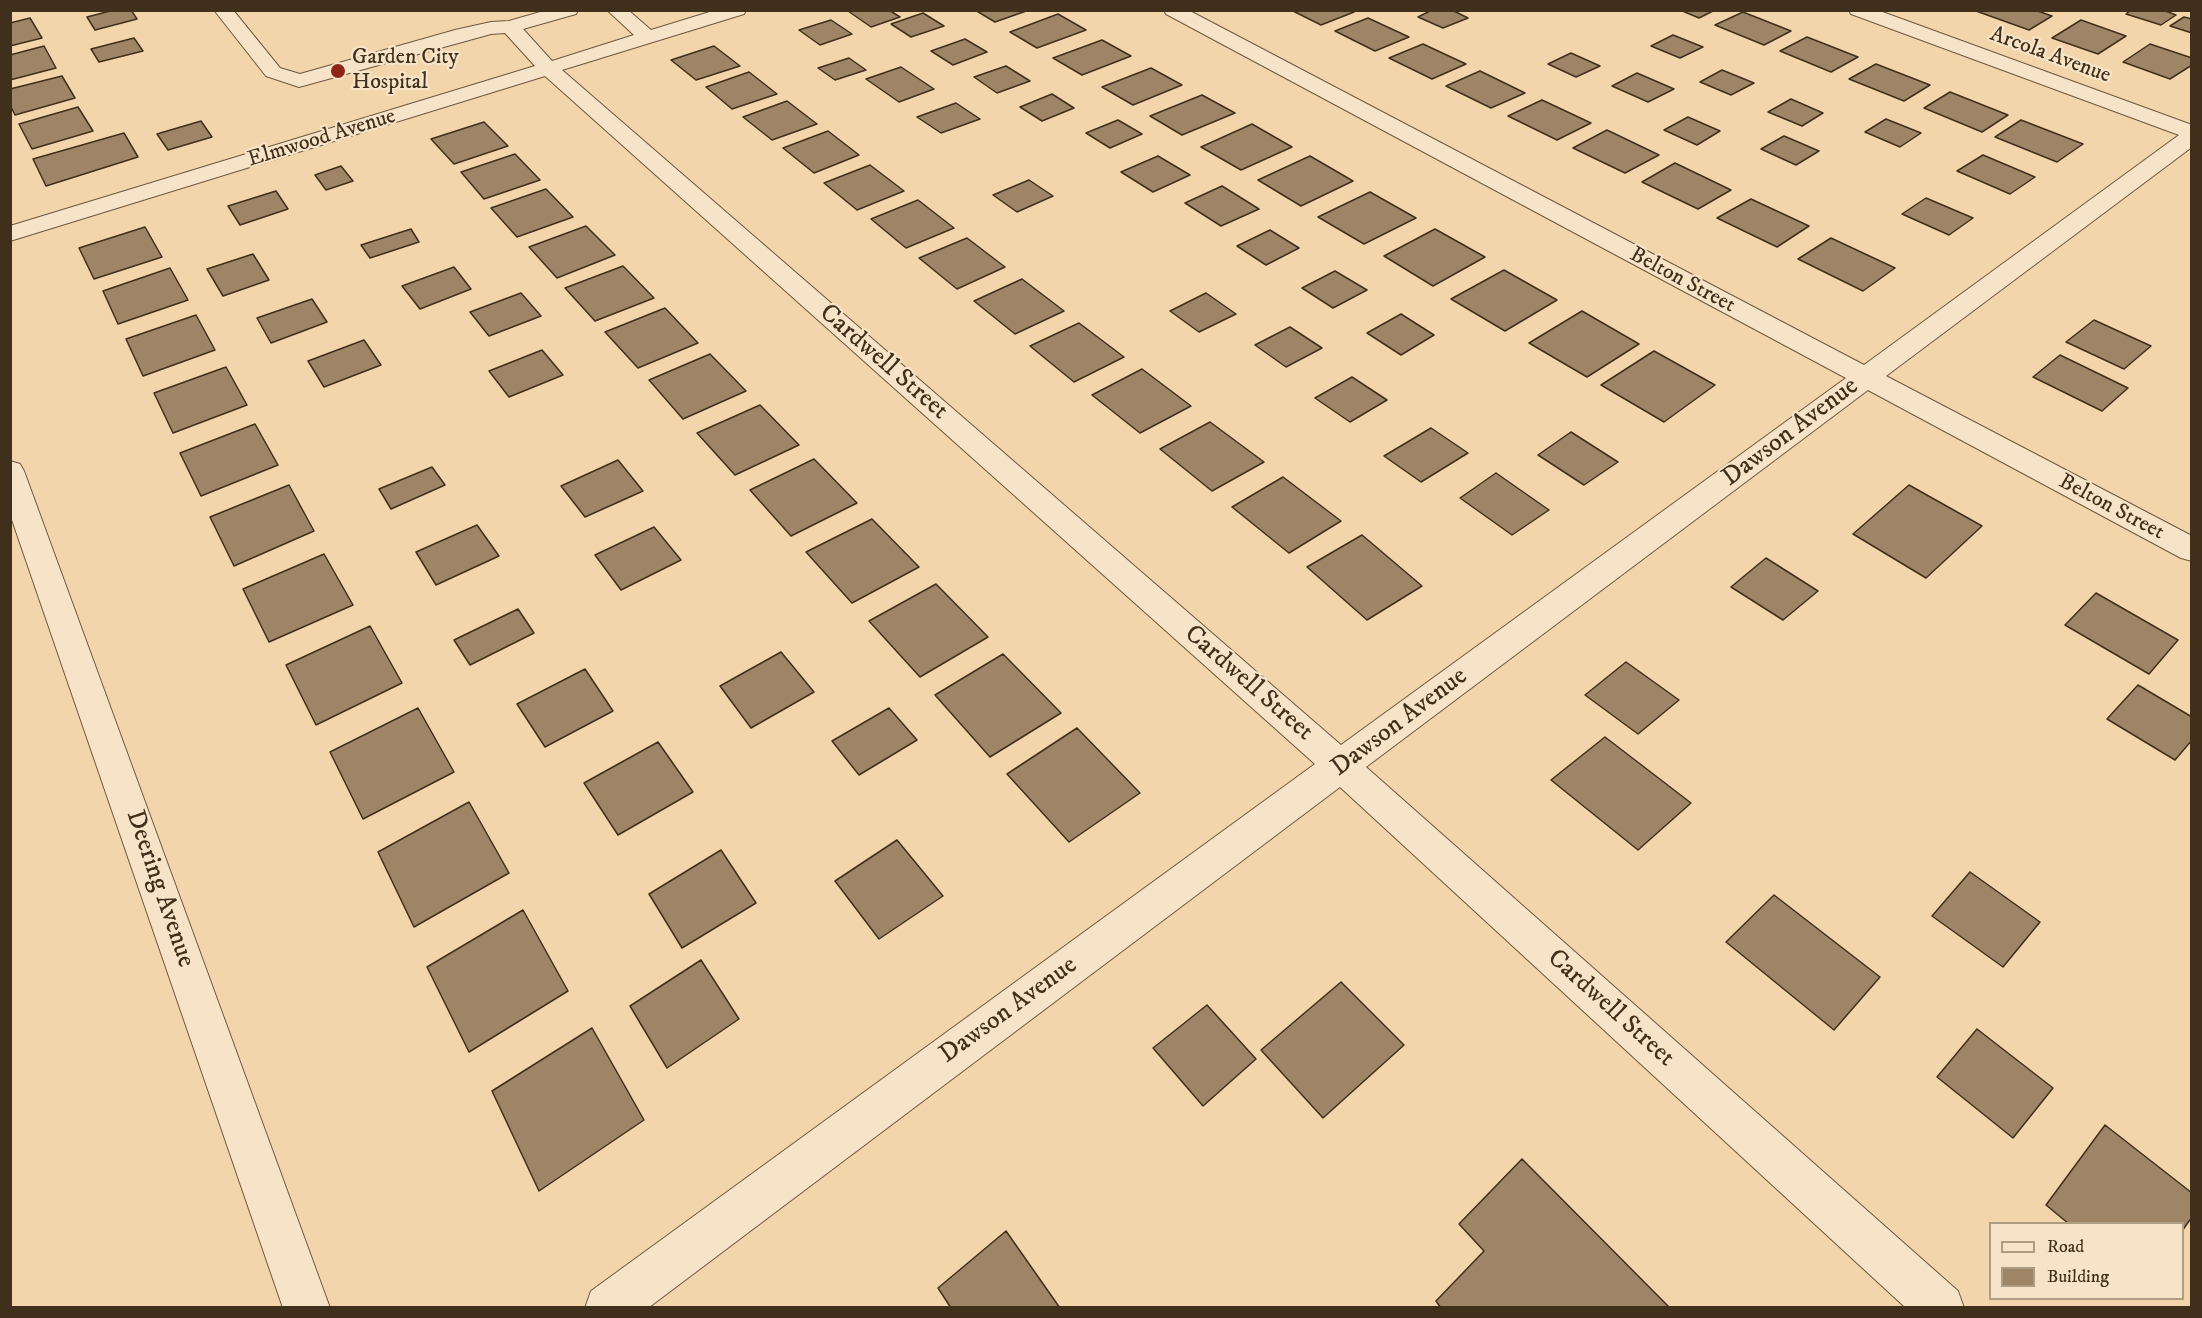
<!DOCTYPE html>
<html>
<head>
<meta charset="utf-8">
<style>
	body { margin:0 }
	#map { position:relative; width:2202px; height:1318px; overflow:hidden; background:#f3d5ab; font-family:"IM FELL DW Pica",serif }
	canvas { display:block }
	.frame { position:absolute; inset:0; border:12px solid #402f1b; pointer-events:none }
	.legend { position:absolute; left:1989px; top:1222px; width:195px; height:78px; box-sizing:border-box; background:#f7e4c8; border:2px solid #ae9c83; margin:0; padding:8px 10px; list-style:none; font-size:18px; color:#402f1b }
	.legend li { display:flex; align-items:center; gap:12px; height:30px }
	.legend b { width:30px; border:2px solid #ae9c83 }
</style>
</head>
<body>
<div id="map">
<canvas width="2202" height="1318"></canvas>
<div class="frame"></div>
<ul class="legend">
<li><b style="height:8px;background:#f7e4c8"></b>Road</li>
<li><b style="height:16px;background:#9d8566"></b>Building</li>
</ul>
</div>
<script>
const ctx = document.querySelector('canvas').getContext('2d');
ctx.lineJoin = 'round';
function paint(path, color) { ctx.fillStyle = color; ctx.fill(path, 'evenodd'); }
const poly = rows => new Path2D(rows.map(r => 'M' + r).join(''));
function strokePath(path, color, width, dash) { ctx.strokeStyle = color; ctx.lineWidth = width; ctx.lineCap = dash ? 'butt' : 'round'; ctx.setLineDash(dash || []); ctx.stroke(path); }
function label(font, color, halo, rows, align = 'center') {
  ctx.font = font + ' "IM FELL DW Pica",serif'; ctx.lineWidth = 4.5; ctx.setLineDash([]); ctx.textBaseline = 'middle'; ctx.strokeStyle = halo; ctx.fillStyle = color; for (const [text, x, y, turn = 0] of rows) {
    ctx.save(); ctx.translate(x, y); ctx.rotate((+turn || 0) * Math.PI / 180); ctx.textAlign = isNaN(turn) ? turn : align; if (halo) ctx.strokeText(text, 0, 0); ctx.fillText(text, 0, 0); ctx.restore();
  }
}
const building = poly([
	[114,10,131,10,137,19,95,30,87,17,114,10],
	[889,10,900,17,871,27,848,11,889,10],
	[975,10,1029,10,995,22,975,10],
	[1291,10,1352,10,1354,12,1321,25,1291,10],
	[1432,10,1452,10,1468,18,1443,28,1418,17,1432,10],
	[1680,10,1715,10,1699,18,1680,10],
	[2035,10,2052,16,2029,30,1976,11,2035,10],
	[2131,10,2163,10,2176,15,2161,25,2126,14,2131,10],
	[1743,12,1791,31,1764,45,1715,25,1743,12],
	[923,13,944,26,911,37,891,24,923,13],
	[1058,14,1086,30,1037,48,1010,32,1058,14],
	[2184,17,2192,19,2192,33,2170,26,2184,17],
	[30,18,42,38,10,46,10,23,30,18],
	[1368,18,1409,37,1375,51,1335,31,1368,18],
	[831,20,852,34,820,45,799,30,831,20],
	[2081,20,2126,36,2098,54,2052,38,2081,20],
	[1673,35,1703,47,1680,58,1651,46,1673,35],
	[1807,37,1858,57,1831,72,1780,51,1807,37],
	[134,38,143,51,99,62,91,49,134,38],
	[965,39,987,52,953,65,931,51,965,39],
	[1102,40,1131,56,1082,75,1053,58,1102,40],
	[1423,44,1466,64,1432,79,1389,58,1423,44],
	[2150,44,2192,58,2192,65,2170,79,2123,62,2150,44],
	[44,46,56,68,10,80,10,55,44,46],
	[714,46,740,66,696,80,671,60,714,46],
	[1571,53,1600,66,1576,77,1548,64,1571,53],
	[849,58,866,70,835,80,818,68,849,58],
	[1876,64,1930,85,1904,101,1849,79,1876,64],
	[1006,66,1030,81,997,93,974,77,1006,66],
	[901,67,934,89,899,102,866,79,901,67],
	[1151,68,1182,85,1133,105,1102,87,1151,68],
	[1722,70,1754,83,1731,95,1700,82,1722,70],
	[1480,71,1525,93,1491,108,1446,86,1480,71],
	[749,72,777,94,732,109,706,87,749,72],
	[1637,73,1674,89,1648,102,1612,86,1637,73],
	[62,76,75,98,15,115,10,105,10,89,62,76],
	[1950,92,2008,115,1982,132,1924,108,1950,92],
	[1052,94,1074,108,1042,121,1020,107,1052,94],
	[1202,95,1235,113,1182,135,1150,116,1202,95],
	[1791,99,1823,113,1802,126,1768,112,1791,99],
	[1542,100,1591,123,1557,140,1508,116,1542,100],
	[787,101,817,124,772,140,743,117,787,101],
	[956,103,980,119,941,133,917,117,956,103],
	[78,107,93,131,32,149,19,124,78,107],
	[1688,117,1720,131,1697,145,1664,130,1688,117],
	[1886,119,1921,133,1900,147,1865,132,1886,119],
	[1118,120,1142,134,1110,148,1086,133,1118,120],
	[2021,120,2083,144,2057,162,1995,137,2021,120],
	[201,121,212,137,168,150,157,134,201,121],
	[484,122,508,146,454,164,431,139,484,122],
	[1252,124,1292,147,1241,170,1201,147,1252,124],
	[1607,130,1659,155,1625,173,1573,148,1607,130],
	[828,131,859,155,814,173,783,148,828,131],
	[124,133,138,157,46,186,33,159,124,133],
	[1784,136,1819,151,1796,165,1761,149,1784,136],
	[515,154,540,180,484,199,461,172,515,154],
	[1983,155,2035,177,2010,194,1957,171,1983,155],
	[1158,156,1190,175,1153,192,1121,172,1158,156],
	[1310,156,1353,181,1301,206,1258,180,1310,156],
	[1675,163,1731,190,1698,209,1642,182,1675,163],
	[870,165,904,191,857,210,824,183,870,165],
	[341,166,353,181,326,190,315,175,341,166],
	[1029,180,1053,196,1017,212,993,195,1029,180],
	[1222,186,1259,209,1221,226,1185,203,1222,186],
	[546,189,573,217,517,237,491,208,546,189],
	[276,191,288,209,240,225,228,206,276,191],
	[1370,192,1416,218,1364,244,1318,217,1370,192],
	[1926,198,1973,218,1949,235,1902,214,1926,198],
	[1751,199,1809,226,1777,247,1717,218,1751,199],
	[918,200,954,228,906,248,871,219,918,200],
	[586,226,615,255,557,278,529,247,586,226],
	[145,227,162,257,94,279,79,248,145,227],
	[411,229,419,242,370,258,361,245,411,229],
	[1435,229,1485,257,1433,286,1384,256,1435,229],
	[1270,230,1299,248,1266,265,1237,246,1270,230],
	[967,238,1005,267,957,289,919,258,967,238],
	[1831,238,1895,268,1863,291,1798,259,1831,238],
	[253,254,269,280,223,296,207,269,253,254],
	[623,266,654,298,595,321,565,288,623,266],
	[454,267,471,289,420,309,402,286,454,267],
	[170,268,188,300,118,324,103,291,170,268],
	[1504,270,1557,300,1505,331,1451,299,1504,270],
	[1335,271,1367,290,1333,308,1302,288,1335,271],
	[1022,279,1064,311,1015,334,974,301,1022,279],
	[521,293,541,316,489,336,470,312,521,293],
	[1206,293,1236,314,1199,332,1170,311,1206,293],
	[312,299,327,322,271,343,257,318,312,299],
	[665,308,698,343,638,368,605,332,665,308],
	[1582,311,1639,344,1587,377,1529,343,1582,311],
	[1401,314,1434,335,1401,355,1367,333,1401,314],
	[196,315,215,350,143,376,126,339,196,315],
	[2094,320,2151,346,2124,369,2066,342,2094,320],
	[1079,323,1124,357,1074,382,1030,346,1079,323],
	[1290,327,1322,348,1286,367,1255,345,1290,327],
	[364,340,381,365,324,387,308,361,364,340],
	[542,350,563,375,509,397,489,371,542,350],
	[1654,351,1715,385,1664,422,1601,385,1654,351],
	[710,354,746,391,683,419,649,380,710,354],
	[2060,355,2128,388,2102,411,2033,377,2060,355],
	[226,367,247,405,173,433,154,393,226,367],
	[1142,369,1191,406,1140,433,1092,395,1142,369],
	[1352,377,1387,400,1350,422,1315,398,1352,377],
	[760,405,799,445,735,475,697,433,760,405],
	[1210,422,1264,462,1212,491,1160,449,1210,422],
	[255,424,278,465,201,496,180,453,255,424],
	[1431,428,1468,453,1421,482,1384,456,1431,428],
	[1571,432,1618,462,1584,485,1538,455,1571,432],
	[814,459,857,503,791,536,750,490,814,459],
	[618,460,643,491,585,517,561,486,618,460],
	[432,467,445,485,391,509,379,489,432,467],
	[1496,473,1549,510,1512,535,1460,498,1496,473],
	[1283,477,1341,521,1289,553,1232,507,1283,477],
	[289,485,314,531,234,566,210,517,289,485],
	[1909,485,1982,526,1926,578,1853,534,1909,485],
	[872,519,919,567,852,603,806,552,872,519],
	[477,525,499,556,436,585,416,552,477,525],
	[654,527,681,560,621,590,595,555,654,527],
	[1362,535,1422,586,1367,620,1307,567,1362,535],
	[324,554,353,605,269,642,243,589,324,554],
	[1766,558,1818,591,1783,620,1731,587,1766,558],
	[936,584,988,637,920,677,869,621,936,584],
	[2096,593,2178,640,2149,674,2065,625,2096,593],
	[518,609,534,633,470,665,454,640,518,609],
	[370,626,402,683,316,725,286,665,370,626],
	[781,652,814,692,751,728,720,686,781,652],
	[1003,654,1061,713,990,757,935,695,1003,654],
	[1626,662,1679,700,1638,734,1585,695,1626,662],
	[585,669,613,711,545,747,517,704,585,669],
	[2138,685,2192,717,2192,740,2175,760,2107,719,2138,685],
	[418,708,454,772,363,819,330,752,418,708],
	[889,708,917,740,859,775,832,741,889,708],
	[1077,728,1140,793,1069,842,1007,774,1077,728],
	[1605,737,1691,803,1638,850,1551,780,1605,737],
	[658,742,693,792,618,835,584,783,658,742],
	[469,802,509,873,414,927,378,852,469,802],
	[897,840,943,896,879,939,835,881,897,840],
	[721,850,756,903,682,948,649,894,721,850],
	[1970,872,2040,922,2003,967,1932,916,1970,872],
	[1774,895,1880,977,1834,1030,1726,942,1774,895],
	[523,910,568,991,469,1052,427,967,523,910],
	[701,960,739,1019,667,1068,630,1006,701,960],
	[1341,982,1404,1045,1323,1118,1261,1050,1341,982],
	[1207,1005,1256,1059,1203,1106,1153,1048,1207,1005],
	[592,1028,644,1120,539,1191,492,1091,592,1028],
	[1977,1029,2053,1088,2013,1138,1937,1077,1977,1029],
	[2105,1125,2192,1193,2192,1217,2182,1231,2182,1224,2069,1224,2046,1205,2105,1125],
	[1522,1159,1670,1308,1441,1308,1436,1301,1484,1251,1459,1224,1522,1159],
	[1006,1231,1060,1308,951,1308,938,1288,1006,1231]
]);
paint(building, '#9d8566');
strokePath(building, '#402f1b', 1.5);
const minor = poly([
	[214,10,233,10,280,68,300,74,455,30,491,22,509,21,547,10,578,10,576,14,523,29,552,61,634,35,607,10,628,10,651,30,716,10,746,10,744,14,562,70,1341,745,1846,378,1166,14,1164,10,1188,10,1864,365,2179,135,1851,14,1849,10,1877,10,2192,125,2192,147,1886,376,2192,536,2192,561,2181,558,1868,390,1366,767,1958,1291,1964,1308,1906,1308,1340,787,648,1308,585,1308,591,1291,1315,764,545,76,10,241,10,226,535,66,505,33,491,34,299,87,266,76,214,10],
	[10,461,20,464,24,471,330,1308,283,1308,10,514,10,461]
]);
strokePath(minor, '#6d583f', 2);
paint(minor, '#f7e4c8');
for (const [x, y, r, color] of [
	[338,71,8,"#8f2418"]
]) { const dot = new Path2D(); dot.arc(x, y, r, 0, 2 * Math.PI); ctx.fillStyle = color; ctx.fill(dot); strokePath(dot, '#f7e4c8', 2); }
label('22px', '#402f1b', '#f7e4c8', [
	["Arcola Avenue",2050,56,20],
	["Elmwood Avenue",322,139,-17],
	["Belton Street",1682,281,28],
	["Belton Street",2111,508,28]
]);
label('22px', '#402f1b', '#f7e4c8', [
	["Garden City",352,58],
	["Hospital",352,83]
], 'left');
label('26px', '#402f1b', '#f7e4c8', [
	["Cardwell Street",883,363,41],
	["Dawson Avenue",1791,433,-37],
	["Cardwell Street",1248,684,41],
	["Dawson Avenue",1400,723,-37],
	["Deering Avenue",159,889,71],
	["Cardwell Street",1610,1009,42],
	["Dawson Avenue",1009,1011,-36]
]);
</script>
</body>
</html>
